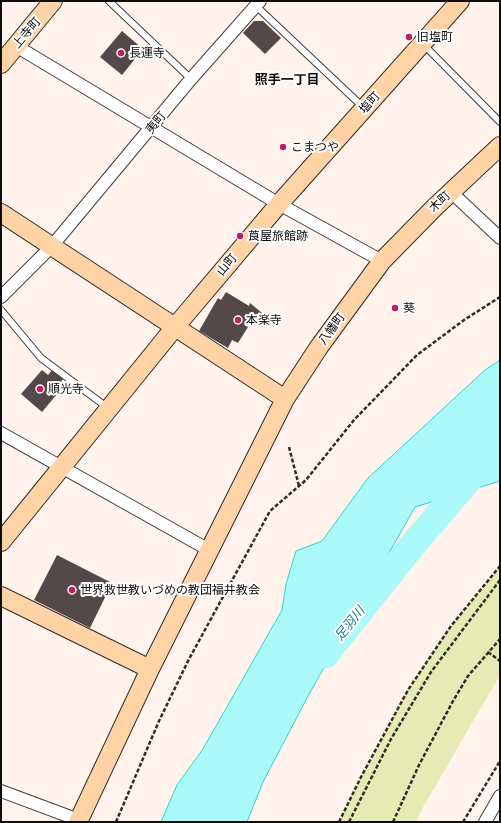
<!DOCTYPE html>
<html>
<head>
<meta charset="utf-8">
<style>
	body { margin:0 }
	#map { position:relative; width:501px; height:823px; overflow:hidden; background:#fff3eb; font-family:"Roboto Serif",serif }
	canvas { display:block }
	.frame { position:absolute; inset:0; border:2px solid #0c0c0c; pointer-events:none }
</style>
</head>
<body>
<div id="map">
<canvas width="501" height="823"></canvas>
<div class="frame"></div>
</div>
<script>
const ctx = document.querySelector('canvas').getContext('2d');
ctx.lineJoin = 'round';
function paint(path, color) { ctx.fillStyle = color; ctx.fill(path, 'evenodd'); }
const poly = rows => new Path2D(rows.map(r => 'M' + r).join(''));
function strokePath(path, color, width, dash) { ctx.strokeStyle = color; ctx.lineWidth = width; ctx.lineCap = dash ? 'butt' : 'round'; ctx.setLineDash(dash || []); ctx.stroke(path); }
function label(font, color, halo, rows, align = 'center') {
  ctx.font = font + ' "Roboto Serif","Noto Sans JP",serif'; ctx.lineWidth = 4; ctx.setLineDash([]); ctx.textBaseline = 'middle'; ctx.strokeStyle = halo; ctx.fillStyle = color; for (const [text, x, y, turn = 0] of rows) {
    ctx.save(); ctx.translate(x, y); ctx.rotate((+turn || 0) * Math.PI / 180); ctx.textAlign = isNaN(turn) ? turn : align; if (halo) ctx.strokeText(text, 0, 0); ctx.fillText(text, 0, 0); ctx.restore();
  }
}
paint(poly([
	[500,566,500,675,422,809,416,822,339,822,361,777,408,690,451,626]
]), '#e6ebb3');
const water = poly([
	[500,360,500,481,415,507,308,696,263,782,247,822,161,822,177,785,203,749,282,610,286,584,296,551,322,541,368,478,485,370,500,360]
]);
paint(water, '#acf9f9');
strokePath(water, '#2fd2d5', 1);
strokePath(poly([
	[325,655,411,547,488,457,500,448]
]), '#acf9f9', 27);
paint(poly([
	[254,21,263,21,281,38,265,54,243,33],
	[122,31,143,49,122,75,100,57],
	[226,292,249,306,250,303,262,313,255,325,247,320,244,325,248,327,238,343,232,340,228,348,199,331,218,298,221,300],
	[42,370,48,375,52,370,63,379,60,384,63,387,42,412,21,394],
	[57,555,112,583,90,628,34,600]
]), '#554848');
const lane = poly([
	[109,1,191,79],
	[256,6,364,108],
	[424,45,500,122],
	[1,310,41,358,108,408]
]);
const street = poly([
	[16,46,279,204,382,261],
	[451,192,500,238],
	[1,297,52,246,191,79,260,1],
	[1,433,209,550],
	[1,791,79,820],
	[485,822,500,796]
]);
const secondary = poly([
	[1,64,53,1],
	[1,213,285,399],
	[1,542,175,327,279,204,460,1],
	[1,596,150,669],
	[78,822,150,669,285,399,319,347,382,261,435,207,500,146]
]);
strokePath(lane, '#3f3f3f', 8);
strokePath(street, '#3f3f3f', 14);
strokePath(secondary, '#2e2e2e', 20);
strokePath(poly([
	[289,447,299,486],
	[488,652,500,661],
	[116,822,159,721,189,659,270,511,306,480,354,420,417,355,464,320,500,297],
	[339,822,361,777,408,690,451,626,500,566],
	[349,822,391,739,431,672,500,580],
	[393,822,419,765,453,701,468,676,500,639],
	[463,822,500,761]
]), '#2e2e2e', 2.5, [4, 2]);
strokePath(lane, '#fff', 6);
strokePath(street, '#fff', 12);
strokePath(secondary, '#ffd3a6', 18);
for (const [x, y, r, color] of [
	[409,37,4,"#c31d65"],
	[121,53,4,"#c31d65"],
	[283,147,4,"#c31d65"],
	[240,236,4,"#c31d65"],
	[395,308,4,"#c31d65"],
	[238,320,4,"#c31d65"],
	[40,389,4,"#c31d65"],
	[72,590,4,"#c31d65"]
]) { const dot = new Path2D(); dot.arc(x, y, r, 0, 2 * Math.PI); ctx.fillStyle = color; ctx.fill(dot); strokePath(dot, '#fff', 1.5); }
label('12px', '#0c0c0c', '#fff', [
	["上寺町",27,33,-50],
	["塩町",370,103,-48],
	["夷町",156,123,-51],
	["木町",440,202,-44],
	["山町",227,265,-50],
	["八幡町",332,329,-54]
]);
label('12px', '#0c0c0c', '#fff', [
	["旧塩町",417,37],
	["長運寺",129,53],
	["こまつや",291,147],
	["莨屋旅館跡",248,236],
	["葵",403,308],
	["本楽寺",246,320],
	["順光寺",48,389],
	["世界救世教いづめの教団福井教会",80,590]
], 'left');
label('bold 13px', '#0c0c0c', '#fff', [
	["照手一丁目",287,80]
]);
label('italic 13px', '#0f8087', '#fff', [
	["足羽川",350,624,-51]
]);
</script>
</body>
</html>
